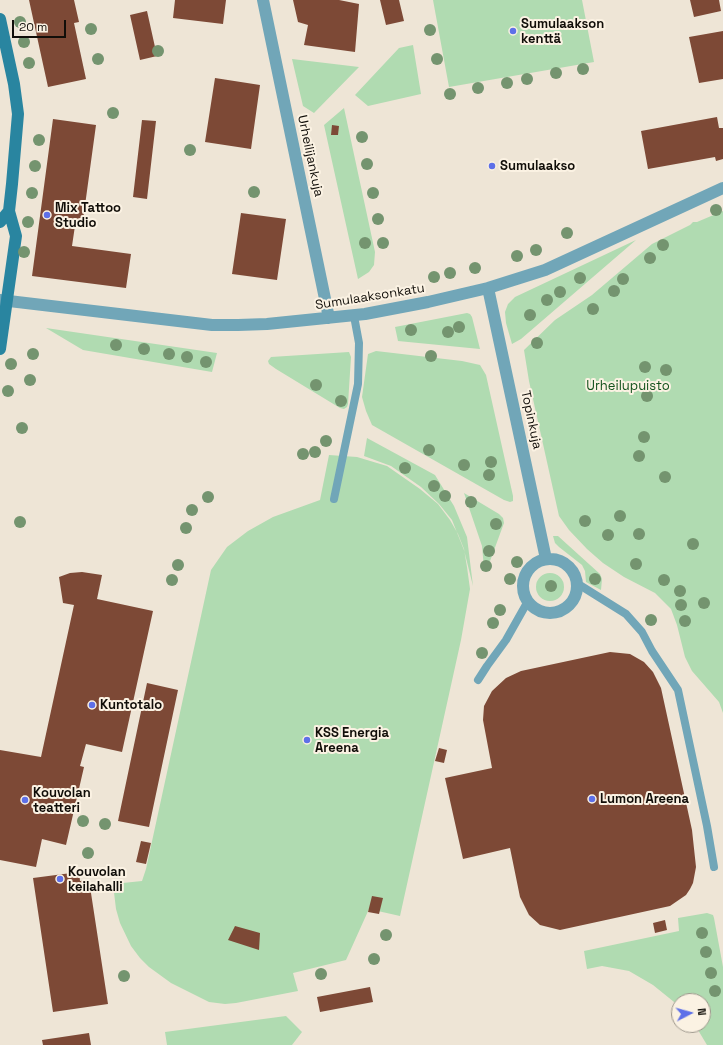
<!DOCTYPE html>
<html>
<head>
<meta charset="utf-8">
<style>
	body { margin:0 }
	#map { position:relative; width:723px; height:1045px; overflow:hidden; background:#eee5d6; font-family:"Space Grotesk",sans-serif }
	canvas { display:block }
	.north { position:absolute; left:671px; top:993px; width:40px; height:40px; box-sizing:border-box; background:#fbf2e3; border:1px solid #9d978c; border-radius:50%; rotate:84deg; font-size:11px; font-weight:700; line-height:16px; text-align:center; color:#110e09 }
	.north::after { content:''; display:block; margin:auto; width:14px; height:18px; background:#5e70e8; clip-path:polygon(50% 0,100% 100%,50% 72%,0 100%) }
	.scale { position:absolute; left:12px; top:20px; width:54px; height:18px; box-sizing:border-box; border:2px solid #110e09; border-top:0; padding-left:5px; font-size:12px; line-height:14px; white-space:nowrap; color:#110e09; -webkit-text-stroke:3px #fbf2e3; paint-order:stroke }
</style>
</head>
<body>
<div id="map">
<canvas width="723" height="1045"></canvas>
<div class="north">N</div>
<div class="scale">20 m</div>
</div>
<script>
const ctx = document.querySelector('canvas').getContext('2d');
ctx.lineJoin = 'round';
function paint(path, color) { ctx.fillStyle = color; ctx.fill(path, 'evenodd'); }
const poly = rows => new Path2D(rows.map(r => 'M' + r).join(''));
function strokePath(path, color, width, dash) { ctx.strokeStyle = color; ctx.lineWidth = width; ctx.lineCap = dash ? 'butt' : 'round'; ctx.setLineDash(dash || []); ctx.stroke(path); }
function label(font, color, halo, rows, align = 'center') {
  ctx.font = font + ' "Space Grotesk",sans-serif'; ctx.lineWidth = 4; ctx.setLineDash([]); ctx.textBaseline = 'middle'; ctx.strokeStyle = halo; ctx.fillStyle = color; for (const [text, x, y, turn = 0] of rows) {
    ctx.save(); ctx.translate(x, y); ctx.rotate((+turn || 0) * Math.PI / 180); ctx.textAlign = isNaN(turn) ? turn : align; if (halo) ctx.strokeText(text, 0, 0); ctx.fillText(text, 0, 0); ctx.restore();
  }
}
paint(poly([
	[433,0,582,0,594,62,449,87],
	[413,45,421,94,368,106,355,95,399,48],
	[292,59,359,67,314,113,303,106],
	[344,108,375,252,374,265,369,272,358,279,324,125],
	[723,211,723,713,719,702,692,671,685,657,677,625,671,609,655,593,624,577,603,563,587,549,569,530,559,516,529,381,524,350,555,320,592,295,652,244,690,225,693,222,697,222],
	[636,240,521,339,512,344,506,323,505,312,508,304,515,297],
	[467,313,470,314,472,317,480,349,398,341,395,327],
	[46,328,217,353,212,372,83,350],
	[376,351,462,361,480,365,486,375,513,496,513,501,510,502,504,500,372,425,366,411,362,397,368,354],
	[349,352,351,357,348,404,347,407,344,409,340,408,276,369,269,364,268,361,271,357],
	[367,438,435,475,454,506,467,537,473,586,464,550,452,520,439,504,421,487,391,466,364,456],
	[329,455,357,457,387,466,420,489,438,504,450,520,458,534,464,549,467,567,470,589,461,640,400,916,369,909,346,960,293,973,298,991,236,1003,225,1004,209,1002,171,983,149,967,140,958,131,946,120,923,116,909,113,884,142,881,146,869,211,570,227,547,248,531,273,517,320,500],
	[464,493,499,514,503,518,504,523,486,572,484,568,482,546],
	[553,536,558,536,600,574,602,579,601,590,586,582,585,571,582,565,559,547,555,543],
	'536 587a14 14 0 1 1 28 0a14 14 0 1 1-28 0Z',
	[707,913,713,915,714,918,723,967,723,1045,707,1045,695,1025,703,1025,703,1001,679,1001,679,1006,653,985,629,971,602,966,587,969,584,951,679,931,678,918],
	[286,1016,302,1032,292,1045,167,1045,165,1032]
]), '#b0dbb1');
paint(poly([
	[29,0,74,0,79,22,74,23,86,79,48,87],
	[175,0,226,0,223,24,173,18],
	[293,0,339,0,359,4,355,52,304,45,308,25,298,22],
	[380,0,399,0,404,21,386,25],
	[690,0,719,0,721,11,694,17],
	[147,11,157,56,140,60,130,15],
	[723,31,723,79,699,83,689,37],
	[215,78,260,85,251,149,205,142],
	[717,117,719,128,723,128,723,159,716,161,715,157,648,169,641,131],
	[53,119,96,125,83,220,76,219,72,246,131,254,126,288,32,276],
	[142,120,156,121,147,199,133,197],
	[332,125,339,126,338,135,331,135],
	[241,213,286,219,277,280,232,274],
	[82,572,102,575,97,599,153,611,122,752,86,744,80,766,84,767,66,845,42,839,36,867,0,860,0,750,41,757,74,605,63,603,59,577,70,573],
	[610,652,630,654,644,662,653,672,661,688,692,830,696,867,693,883,690,889,686,895,670,906,560,930,540,925,529,915,520,897,510,848,463,859,445,778,492,768,483,720,484,706,492,691,506,678,521,671],
	[147,683,178,690,149,827,118,821],
	[439,748,447,750,444,763,435,761],
	[141,841,151,843,146,864,136,862],
	[79,872,80,881,89,880,108,1004,53,1012,33,878],
	[372,896,383,898,379,914,368,912],
	[665,920,667,930,655,933,653,923],
	[235,926,260,933,259,950,228,940],
	[370,987,373,1002,320,1012,317,997],
	[89,1033,91,1045,43,1045,42,1040]
]), '#7d4936');
strokePath(poly([
	[334,499,358,384,359,343,354,316],
	[578,584,626,614,642,632,652,651,678,690,707,826,714,867],
	[478,680,487,666,506,640,528,601]
]), '#71a6b8', 8);
strokePath(poly([
	[263,0,329,318],
	[488,288,546,559],
	[0,300,212,325,238,325,267,324,365,314,428,302,488,288,545,270,723,188],
	'523 586a27 27 0 1 1 54 0a27 27 0 1 1-54 0Z'
]), '#71a6b8', 12);
strokePath(poly([
	[0,19,14,84,18,114,12,184,9,211,16,236,0,349],
	[0,222,9,211]
]), '#2985a0', 12);
ctx.fillStyle = '#74946f';
for (const [x, y] of [
	[20,22],
	[91,29],
	[430,30],
	[24,42],
	[158,51],
	[98,59],
	[437,59],
	[29,63],
	[583,69],
	[556,73],
	[527,79],
	[507,83],
	[478,88],
	[450,94],
	[113,113],
	[362,137],
	[39,140],
	[190,150],
	[367,164],
	[35,166],
	[254,192],
	[32,193],
	[373,193],
	[716,210],
	[378,219],
	[28,222],
	[567,233],
	[365,243],
	[383,243],
	[663,245],
	[536,250],
	[24,252],
	[517,256],
	[650,258],
	[475,268],
	[450,273],
	[434,277],
	[580,278],
	[623,279],
	[614,291],
	[560,292],
	[547,300],
	[593,309],
	[530,315],
	[459,327],
	[411,330],
	[448,332],
	[537,343],
	[116,345],
	[144,349],
	[33,354],
	[169,354],
	[431,356],
	[187,357],
	[206,362],
	[11,364],
	[645,367],
	[666,370],
	[30,380],
	[316,385],
	[8,391],
	[647,396],
	[341,401],
	[22,428],
	[644,437],
	[326,441],
	[429,450],
	[315,452],
	[303,454],
	[639,456],
	[491,462],
	[464,465],
	[405,468],
	[489,475],
	[665,477],
	[434,486],
	[445,496],
	[208,497],
	[471,502],
	[192,510],
	[620,516],
	[585,521],
	[20,522],
	[496,524],
	[186,528],
	[639,534],
	[608,535],
	[693,544],
	[489,551],
	[517,562],
	[636,564],
	[178,565],
	[486,566],
	[510,579],
	[595,579],
	[172,580],
	[664,580],
	[551,586],
	[680,591],
	[704,603],
	[681,605],
	[500,610],
	[651,620],
	[685,621],
	[493,623],
	[482,653],
	[83,821],
	[105,824],
	[88,853],
	[702,933],
	[386,935],
	[706,952],
	[374,959],
	[711,973],
	[321,974],
	[124,976],
	[715,991]
]) { ctx.beginPath(); ctx.arc(x, y, 6, 0, 2 * Math.PI); ctx.fill(); }
for (const [x, y, r, color] of [
	[513,31,4,"#5e70e8"],
	[492,166,4,"#5e70e8"],
	[47,215,4,"#5e70e8"],
	[92,705,4,"#5e70e8"],
	[307,740,4,"#5e70e8"],
	[592,799,4,"#5e70e8"],
	[25,800,4,"#5e70e8"],
	[60,879,4,"#5e70e8"]
]) { const dot = new Path2D(); dot.arc(x, y, r, 0, 2 * Math.PI); ctx.fillStyle = color; ctx.fill(dot); strokePath(dot, '#fbf2e3', 1.5); }
label('bold 13px', '#110e09', '#fbf2e3', [
	["Sumulaakson",521,24],
	["kenttä",521,39],
	["Sumulaakso",500,166],
	["Mix Tattoo",55,208],
	["Studio",55,223],
	["Kuntotalo",100,705],
	["KSS Energia",315,733],
	["Areena",315,748],
	["Kouvolan",33,793],
	["teatteri",33,808],
	["Lumon Areena",600,799],
	["Kouvolan",68,872],
	["keilahalli",68,887]
], 'left');
label('13px', '#110e09', '#fbf2e3', [
	["Urheilijankuja",310,156,78],
	["Sumulaaksonkatu",370,297,-9],
	["Topinkuja",531,420,78]
]);
label('13px', '#11511b', '#fbf2e3', [
	["Urheilupuisto",628,386]
]);
</script>
</body>
</html>
